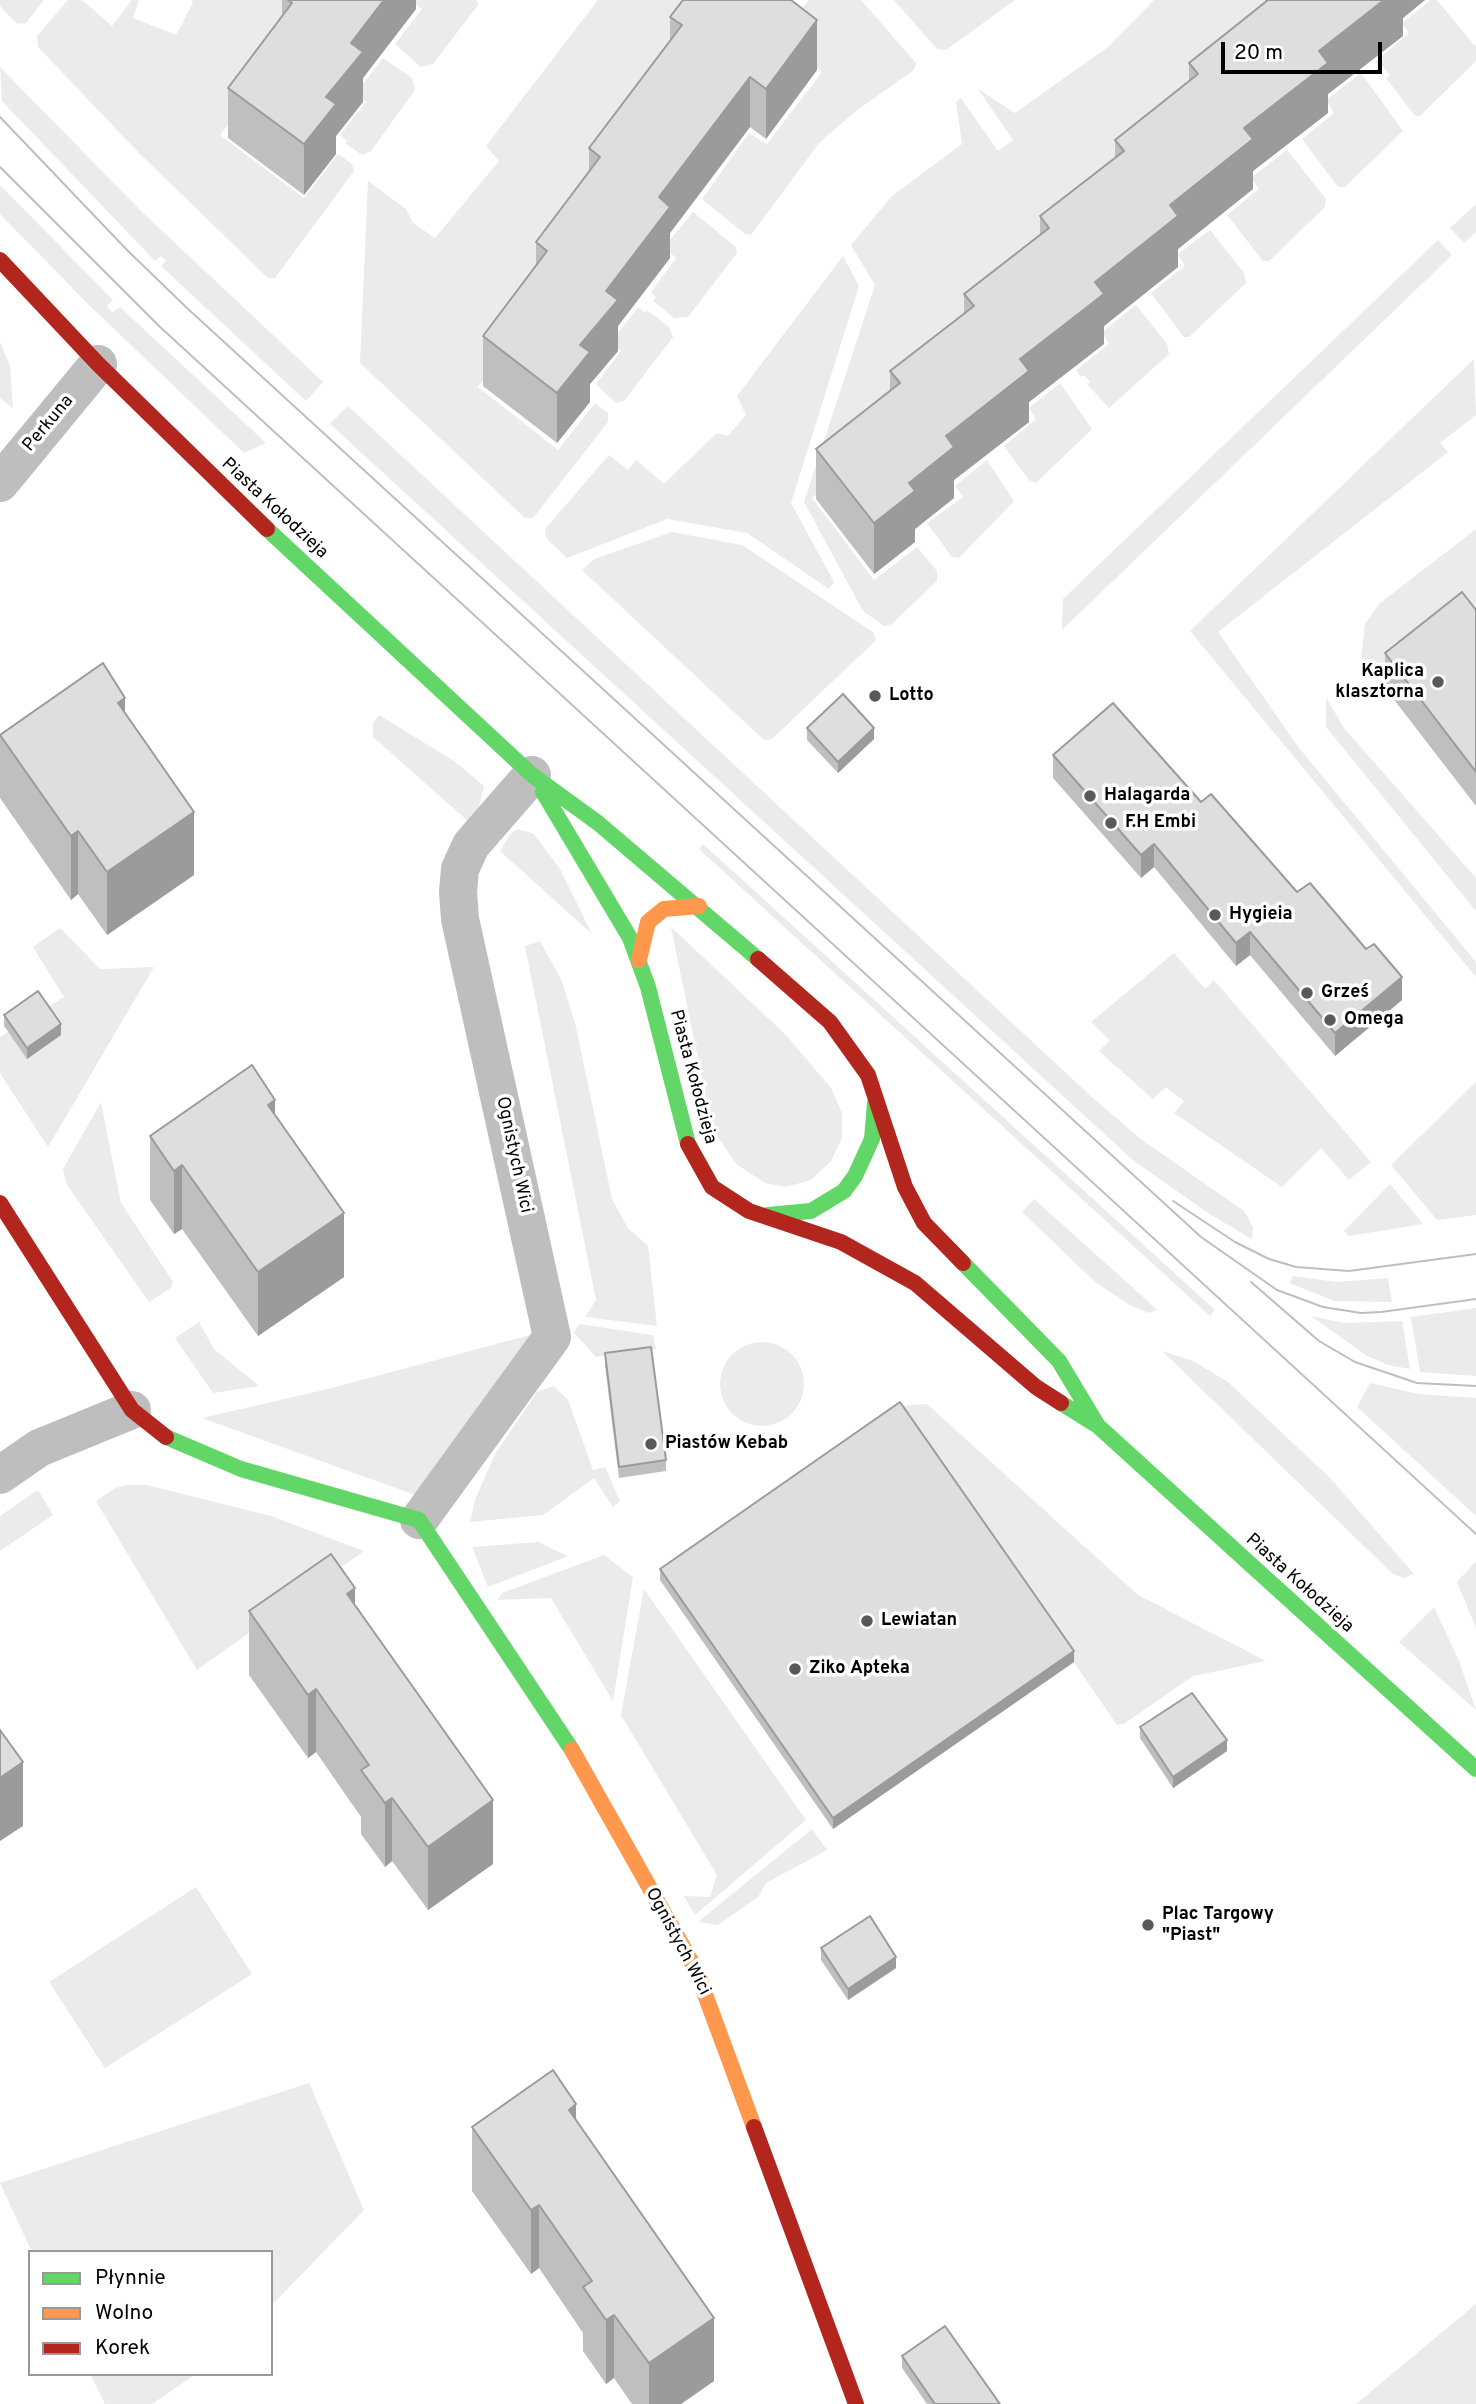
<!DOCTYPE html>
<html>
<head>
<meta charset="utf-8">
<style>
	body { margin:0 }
	#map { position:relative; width:1476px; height:2404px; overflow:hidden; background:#fff; font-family:Overpass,sans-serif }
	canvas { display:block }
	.legend { position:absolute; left:28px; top:2250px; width:245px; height:126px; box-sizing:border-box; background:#fff; border:2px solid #999; margin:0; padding:9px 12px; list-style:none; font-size:21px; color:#000 }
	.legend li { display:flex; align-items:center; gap:14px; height:35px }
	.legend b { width:35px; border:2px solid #999 }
	.scale { position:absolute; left:1221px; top:42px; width:161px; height:32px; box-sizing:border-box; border:4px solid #000; border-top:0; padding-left:9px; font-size:21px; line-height:24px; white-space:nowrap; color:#000; -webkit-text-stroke:5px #fff; paint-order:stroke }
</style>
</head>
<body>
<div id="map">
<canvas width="1476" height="2404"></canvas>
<ul class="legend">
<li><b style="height:9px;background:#63d668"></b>Płynnie</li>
<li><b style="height:9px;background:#ff974d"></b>Wolno</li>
<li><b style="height:9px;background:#b3261e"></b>Korek</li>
</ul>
<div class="scale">20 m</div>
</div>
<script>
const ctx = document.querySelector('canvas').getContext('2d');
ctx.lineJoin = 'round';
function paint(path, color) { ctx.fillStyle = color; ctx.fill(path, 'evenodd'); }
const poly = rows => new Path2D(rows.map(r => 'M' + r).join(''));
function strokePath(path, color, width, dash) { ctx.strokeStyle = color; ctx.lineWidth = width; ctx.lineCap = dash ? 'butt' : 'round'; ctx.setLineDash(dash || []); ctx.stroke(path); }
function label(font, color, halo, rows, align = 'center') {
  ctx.font = font + ' Overpass,sans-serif'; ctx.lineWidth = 7; ctx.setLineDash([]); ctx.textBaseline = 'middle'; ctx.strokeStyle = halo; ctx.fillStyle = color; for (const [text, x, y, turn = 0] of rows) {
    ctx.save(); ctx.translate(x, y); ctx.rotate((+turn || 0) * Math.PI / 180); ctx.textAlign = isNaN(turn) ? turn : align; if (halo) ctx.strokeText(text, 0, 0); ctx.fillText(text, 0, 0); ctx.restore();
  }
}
paint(poly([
	[0,0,44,0,26,23,17,24,0,6],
	[68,0,82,0,112,26,132,0,139,0,133,18,176,35,193,3,191,0,308,0,286,51,220,135,304,198,338,154,352,164,354,171,275,278,268,278,139,153,38,47,37,36],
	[411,0,477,0,478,5,433,64,421,67,395,44,422,9],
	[598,0,715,0,542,302,478,387,558,450,595,403,608,413,608,422,533,518,525,518,360,363,368,181,406,209,413,223,435,238,499,161,486,146],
	[809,0,861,0,916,63,914,70,856,111,819,143,751,235,745,234,702,199,749,133,767,144,822,72,777,37],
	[894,0,1015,0,946,50,937,49],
	[1154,0,1302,0,893,432,812,498,874,580,917,547,937,571,937,581,892,624,884,626,863,611,804,502,875,285,851,245,892,196,962,144,956,102,961,98,998,151,1013,140,978,89,1015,113,1108,47],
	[1431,0,1437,0,1476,47,1476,61,1420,116,1415,116,1386,78,1390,76,1383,66,1380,68,1375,62,1409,33,1402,23],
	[383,58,412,78,415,90,371,151,362,155,345,143,347,141,340,135,366,102,356,93],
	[0,67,141,211,323,382,306,401,161,266,166,261,161,256,155,261,2,101],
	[1361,73,1403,131,1345,187,1338,187,1302,139,1334,113,1326,100],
	[1287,150,1326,199,1325,207,1269,261,1263,261,1227,215,1259,189,1251,178],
	[0,185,113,300,107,306,112,313,120,307,266,443,244,453,87,303,0,214],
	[1476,204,1476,232,1464,243,1450,228],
	[693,212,736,247,737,253,688,317,674,318,653,301,656,297,651,292,676,258,664,247],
	[1210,230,1244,273,1246,283,1189,337,1184,337,1151,293,1185,266,1178,254],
	[1438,240,1452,255,1062,630,1063,599],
	[843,256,859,286,791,503,834,582,829,589,747,533,667,519,567,558,546,538,545,529,609,455,628,470,636,460,664,484,717,433,728,436,746,415,737,396],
	[1136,305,1167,344,1169,354,1109,408,1087,384,1090,382,1084,375,1081,377,1076,370,1109,344,1102,332],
	[638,307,645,313,647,310,669,327,673,337,624,401,616,403,596,384,621,351,611,342],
	[0,342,10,366,13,408,0,398],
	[1474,359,1476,415,1440,443,1448,452,1218,632,1299,748,1476,962,1476,977,1190,631],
	[1060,383,1092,429,1036,483,1029,480,1004,446,1036,419,1029,408],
	[348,406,1094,1099,1142,1140,1244,1211,1253,1227,1252,1239,1211,1215,1134,1161,330,424],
	[987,460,1014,501,959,558,952,557,927,523,963,497,955,486],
	[1476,529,1476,604,1380,681,1361,657,1365,624,1379,604],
	[672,532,742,545,873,632,876,640,772,739,764,740,582,570,594,559],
	[1326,697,1344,728,1476,878,1476,911,1326,727],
	[379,715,454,761,484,786,478,811,469,822,373,737,373,723],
	[518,829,534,834,560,869,592,934,500,851,511,833],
	[703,844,1215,1310,1210,1316,699,849],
	[671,927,786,1035,831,1088,842,1113,842,1138,831,1161,811,1180,786,1187,765,1183,736,1164,718,1137,709,1113],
	[60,928,100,969,154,967,48,1147,0,1073,0,1037,64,997,33,947],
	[540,941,562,981,576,1027,612,1199,628,1228,648,1246,657,1326,585,1317,596,1300,525,946],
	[1174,953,1205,989,1214,980,1371,1162,1349,1180,1321,1148,1282,1187,1174,1113,1184,1101,1166,1087,1153,1099,1099,1051,1110,1040,1091,1022],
	[1476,1082,1476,1215,1437,1220,1391,1165],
	[101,1102,121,1203,173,1282,171,1288,149,1302,67,1185,63,1169],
	[1390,1184,1423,1224,1349,1236,1344,1231],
	[1034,1199,1151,1304,1157,1310,1149,1313,1128,1304,1095,1282,1022,1212],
	[1293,1276,1337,1282,1388,1278,1392,1302,1335,1301,1289,1283],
	[1476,1308,1476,1376,1420,1372,1411,1317],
	[1311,1316,1345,1323,1402,1321,1410,1369,1388,1365,1367,1356],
	[199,1322,214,1349,259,1386,213,1393,175,1338],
	[579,1324,653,1335,656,1349,596,1357,574,1333],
	[530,1335,415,1495,202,1418,324,1390],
	'720 1384a42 42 0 1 1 84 0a42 42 0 1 1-84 0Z',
	[1162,1351,1193,1361,1228,1382,1330,1478,1414,1574,1404,1578,1393,1574],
	[1370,1383,1419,1394,1476,1398,1476,1516,1357,1407],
	[554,1386,568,1400,593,1470,605,1467,620,1501,613,1507,594,1478,543,1515,470,1522,475,1500,495,1454,537,1392],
	[927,1404,1138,1595,1266,1661,1193,1676,1124,1724,1117,1725,898,1406],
	[128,1485,147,1485,271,1516,364,1551,197,1670,96,1501,115,1488],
	[38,1490,53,1515,0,1551,0,1516],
	[538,1542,568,1556,488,1587,472,1547],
	[604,1555,633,1577,613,1701,551,1598,498,1600,502,1593],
	[1476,1561,1476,1628,1457,1582],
	[644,1589,806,1820,695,1915,684,1896,710,1897,717,1875,621,1715],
	[1434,1607,1459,1661,1476,1710,1399,1642],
	[812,1829,827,1850,766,1883,758,1897,718,1925,698,1922],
	[196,1887,252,1974,105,2068,49,1982],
	[309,2083,364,2210,271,2306,271,2252,32,2252,0,2183],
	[1476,2304,1476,2404,1356,2404],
	[90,2374,196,2374,152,2404,105,2404]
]), '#ebebeb');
strokePath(poly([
	[0,483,98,364],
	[0,1475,39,1448,132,1410],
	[419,1520,552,1337,460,919,458,892,460,869,471,845,532,775]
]), '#bebebe', 38);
strokePath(poly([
	[267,529,532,775,598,823,758,959],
	[543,792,630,938,648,987,688,1144],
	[768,1215,811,1211,844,1191,855,1176,872,1139,875,1103],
	[963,1263,1059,1361,1098,1426],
	[1061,1403,1098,1426,1476,1769],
	[166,1437,241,1469,419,1520,572,1750]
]), '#63d668', 16);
strokePath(poly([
	[639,960,648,922,664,909,699,906],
	[572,1750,696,1970,754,2127]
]), '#ff974d', 16);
strokePath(poly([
	[0,260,98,364,267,529],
	[758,959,830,1022,868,1075,905,1187,924,1223,963,1263],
	[688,1144,712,1187,749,1211,841,1242,915,1283,1036,1387,1061,1403],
	[0,1203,132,1410,166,1437],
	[754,2127,856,2404]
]), '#b3261e', 16);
strokePath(poly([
	[0,117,127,250,187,308,1201,1237,1277,1290,1323,1307,1361,1313,1381,1312,1476,1299],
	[0,167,159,326,1476,1534],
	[1173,1201,1235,1242,1269,1259,1296,1267,1349,1271,1476,1254],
	[1251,1282,1319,1341,1355,1362,1417,1383,1476,1386]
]), '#bebebe', 2);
paint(poly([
	[282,0,416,0,416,9,363,78,363,102,336,136,336,154,304,195,228,138,228,88,282,18],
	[1265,0,1425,0,1403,18,1403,36,1328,94,1328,113,1253,171,1253,189,1178,249,1178,267,1104,326,1104,344,1029,402,1029,422,954,480,954,498,915,529,915,542,874,574,816,499,816,449,890,391,890,371,964,314,964,294,1040,234,1040,216,1115,158,1115,140,1189,81,1189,63,1265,3],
	[670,17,817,70,766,139,750,127,670,233,670,258,618,326,618,351,590,384,590,402,557,443,483,386,483,336,536,265,536,242,589,171,589,148,670,40],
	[1476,610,1476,806,1385,688,1385,653],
	[125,714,194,875,107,935,78,894,71,900,0,798,0,734],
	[807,728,874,739,838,773,807,740],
	[1053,755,1201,802,1297,892,1402,1000,1335,1056,1250,955,1236,966,1154,867,1141,878,1053,778],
	[4,1015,61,1035,27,1059,4,1026],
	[275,1116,344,1277,258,1336,182,1229,174,1234,150,1200,150,1136],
	[605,1353,666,1460,666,1471,619,1478,605,1365],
	[660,1569,1074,1662,833,1829,660,1580],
	[355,1605,493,1864,428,1910,392,1861,385,1867,361,1834,361,1817,316,1752,308,1758,249,1675,249,1611],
	[1140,1727,1227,1751,1173,1788,1140,1738],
	[821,1948,896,1968,848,2000,821,1960],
	[576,2120,714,2381,681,2404,632,2404,614,2378,606,2384,583,2351,583,2333,539,2268,531,2274,472,2191,472,2127],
	[902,2356,1000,2404,927,2404,902,2368]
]), '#bfbfbf');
paint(poly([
	[384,0,416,0,416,9,363,78,363,102,336,136,336,154,304,195,304,144,351,43],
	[1384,0,1425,0,1403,18,1403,36,1328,94,1328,113,1253,171,1253,189,1178,249,1178,267,1104,326,1104,344,1029,402,1029,422,954,480,954,498,915,529,915,542,874,574,874,523,909,483,946,436,1319,51],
	[817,20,817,70,766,139,766,89],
	[750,77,750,127,670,233,670,258,618,326,618,351,590,384,590,402,557,443,557,393,606,291,659,197],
	[125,698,125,761,118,703],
	[874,728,874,739,838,773,838,762],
	[194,812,194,875,107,935,107,872],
	[78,831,78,894,71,900,71,836],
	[1154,844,1154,867,1141,878,1141,855],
	[1250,932,1250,955,1236,966,1236,943],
	[1402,977,1402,1000,1335,1056,1335,1033],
	[61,1024,61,1035,27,1059,27,1048],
	[275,1100,275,1163,268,1105],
	[182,1165,182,1229,174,1234,174,1171],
	[344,1213,344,1277,258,1336,258,1272],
	[355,1588,355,1652,347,1594],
	[1074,1651,1074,1662,833,1829,833,1818],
	[316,1689,316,1752,308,1758,308,1695],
	[1227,1740,1227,1751,1173,1788,1173,1777],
	[23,1762,23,1826,0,1841,0,1778],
	[392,1798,392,1861,385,1867,385,1803],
	[493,1800,493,1864,428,1910,428,1847],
	[896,1957,896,1968,848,2000,848,1989],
	[576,2104,576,2168,569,2110],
	[539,2205,539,2268,531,2274,531,2210],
	[614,2315,614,2378,606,2384,606,2320],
	[714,2318,714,2381,681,2404,649,2404,649,2363]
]), '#9b9b9b');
const building = poly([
	[288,0,384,0,351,43,363,52,326,97,336,104,304,144,228,88,292,3,288,0],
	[683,0,791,0,817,20,766,89,750,77,659,197,670,207,606,291,618,300,580,345,590,352,557,393,483,336,547,251,536,242,600,157,589,148,682,25,670,17,683,0],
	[1268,0,1384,0,1319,51,1328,63,1244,128,1253,139,1170,205,1178,216,1095,282,1104,294,1020,359,1029,371,946,436,954,447,909,483,915,491,874,523,816,449,900,383,890,371,974,306,964,294,1049,228,1040,216,1124,151,1115,140,1198,74,1189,63,1268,0],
	[1462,592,1476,610,1476,772,1385,653,1462,592],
	[103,663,125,698,118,703,194,812,107,872,78,831,71,836,0,735,103,663],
	[843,694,874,728,838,762,807,728,843,694],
	[1113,703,1201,802,1211,794,1297,892,1310,883,1366,949,1374,944,1402,977,1335,1033,1250,932,1236,943,1154,844,1141,855,1053,755,1113,703],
	[38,991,61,1024,27,1048,4,1015,38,991],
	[252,1065,275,1100,268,1105,344,1213,258,1272,182,1165,174,1171,150,1136,252,1065],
	[651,1347,666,1460,619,1467,605,1353,651,1347],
	[900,1402,1074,1651,833,1818,660,1569,900,1402],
	[331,1554,355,1588,347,1594,493,1800,428,1847,392,1798,385,1803,361,1770,369,1765,316,1689,308,1695,249,1611,331,1554],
	[1192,1693,1227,1740,1173,1777,1140,1727,1192,1693],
	[0,1730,23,1762,0,1778,0,1730],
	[870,1916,896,1957,848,1989,821,1948,870,1916],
	[553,2070,576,2104,569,2110,714,2318,649,2363,614,2315,606,2320,583,2287,592,2281,539,2205,531,2210,472,2127,553,2070],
	[945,2326,1000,2404,935,2404,902,2356,945,2326]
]);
paint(building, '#dedede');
strokePath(building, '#9b9b9b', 2);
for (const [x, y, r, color] of [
	[1438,682,7,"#595959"],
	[875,696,7,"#595959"],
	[1090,796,7,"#595959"],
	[1111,823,7,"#595959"],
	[1215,915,7,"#595959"],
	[1307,993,7,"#595959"],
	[1330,1020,7,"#595959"],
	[651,1444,7,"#595959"],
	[867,1621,7,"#595959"],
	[795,1669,7,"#595959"],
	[1148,1925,7,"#595959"]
]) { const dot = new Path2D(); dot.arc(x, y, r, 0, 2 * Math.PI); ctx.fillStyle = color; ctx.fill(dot); strokePath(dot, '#fff', 2.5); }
label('18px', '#000', '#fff', [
	["Perkuna",49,424,-50],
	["Piasta Kołodzieja",274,509,43],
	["Piasta Kołodzieja",692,1077,75],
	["Ognistych Wici",513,1155,78],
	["Piasta Kołodzieja",1299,1584,42],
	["Ognistych Wici",677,1942,62]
]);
label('bold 18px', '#000', '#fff', [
	["Kaplica",1424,672,"right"],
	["klasztorna",1424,693,"right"],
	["Lotto",889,696],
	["Halagarda",1104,796],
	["F.H Embi",1125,823],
	["Hygieia",1229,915],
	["Grześ",1321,993],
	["Omega",1344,1020],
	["Piastów Kebab",665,1444],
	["Lewiatan",881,1621],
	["Ziko Apteka",809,1669],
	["Plac Targowy",1162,1915],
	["\"Piast\"",1162,1936]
], 'left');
</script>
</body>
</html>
